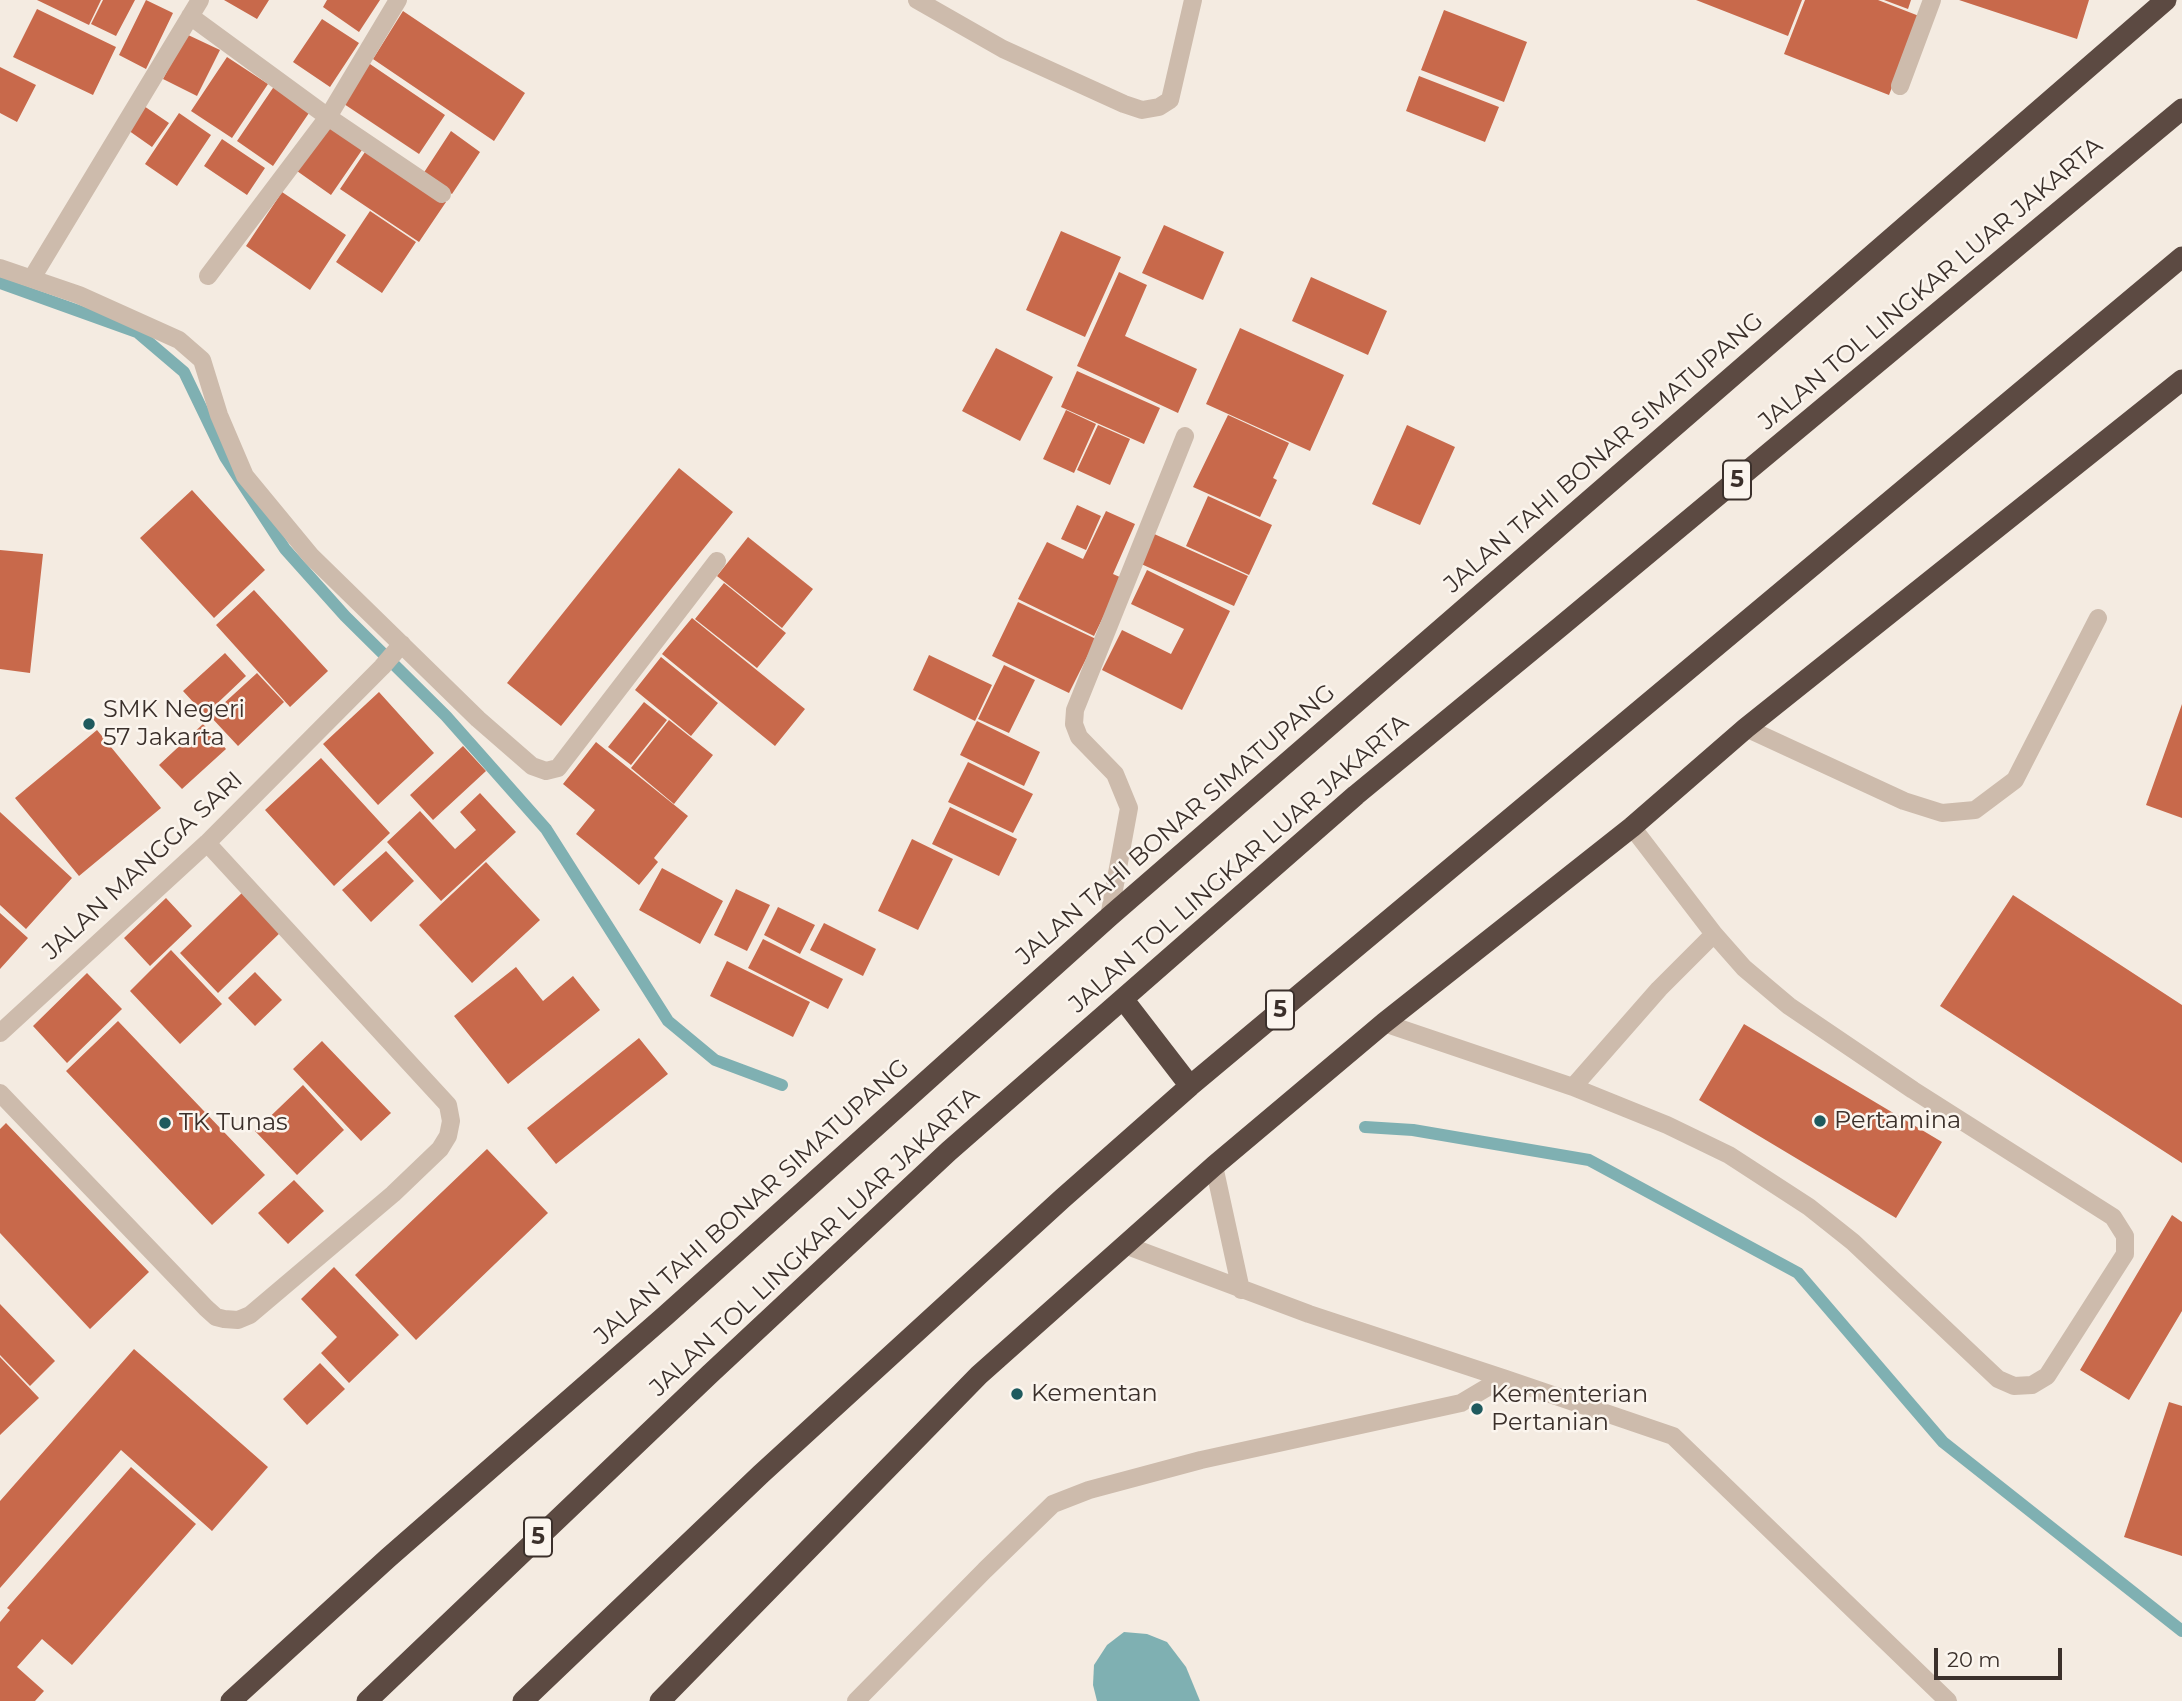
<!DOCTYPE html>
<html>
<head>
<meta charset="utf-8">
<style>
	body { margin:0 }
	#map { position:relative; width:2182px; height:1701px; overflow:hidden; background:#f4ebe1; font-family:Montserrat,sans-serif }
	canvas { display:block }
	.scale { position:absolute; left:1934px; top:1648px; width:128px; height:32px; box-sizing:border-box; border:4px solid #3b302b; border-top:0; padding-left:9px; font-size:21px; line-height:24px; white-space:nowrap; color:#3b302b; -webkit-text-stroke:5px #fbf5ee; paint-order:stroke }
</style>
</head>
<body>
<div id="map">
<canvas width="2182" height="1701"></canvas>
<div class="scale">20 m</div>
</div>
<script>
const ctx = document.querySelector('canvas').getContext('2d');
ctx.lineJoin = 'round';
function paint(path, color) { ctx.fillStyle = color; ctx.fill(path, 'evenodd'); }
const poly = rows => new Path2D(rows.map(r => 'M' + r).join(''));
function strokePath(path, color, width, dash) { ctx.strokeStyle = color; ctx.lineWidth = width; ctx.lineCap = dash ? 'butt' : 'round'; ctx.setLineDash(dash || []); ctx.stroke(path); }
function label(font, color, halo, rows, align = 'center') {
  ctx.font = font + ' Montserrat,sans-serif'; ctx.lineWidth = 5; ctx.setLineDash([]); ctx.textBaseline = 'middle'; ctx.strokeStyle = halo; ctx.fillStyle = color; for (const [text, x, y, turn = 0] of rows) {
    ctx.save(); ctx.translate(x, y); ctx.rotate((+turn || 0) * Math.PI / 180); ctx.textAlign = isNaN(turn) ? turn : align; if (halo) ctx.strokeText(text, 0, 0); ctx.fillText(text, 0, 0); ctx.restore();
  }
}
paint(poly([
	[1124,1632,1147,1634,1167,1642,1186,1667,1200,1701,1097,1701,1093,1685,1094,1665,1107,1645]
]), '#7fb0b2');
strokePath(poly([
	[0,283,137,332,184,372,225,457,285,549,345,616,446,716,546,829,668,1021,715,1060,782,1085],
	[1365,1127,1413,1130,1589,1160,1798,1273,1943,1442,2182,1631]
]), '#7fb0b2', 12);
paint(poly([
	[37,0,101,0,89,25],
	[103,0,135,0,116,36,91,24],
	[146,0,173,13,146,69,119,55],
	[224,0,269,0,257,19],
	[327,0,380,0,359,32,323,7],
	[1696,0,1802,0,1788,36],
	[1805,0,1878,0,1919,16,1889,95,1784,54],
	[1884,0,1911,0,1908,9],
	[1959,0,2089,0,2077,39],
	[37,9,116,47,93,95,13,57],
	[1444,10,1527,42,1504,102,1421,70],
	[403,11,525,93,494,141,373,59],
	[322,19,359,43,330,87,293,62],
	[186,34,220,50,197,96,163,79],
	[227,57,268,84,232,138,191,111],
	[367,62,445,115,419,154,341,102],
	[0,67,36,85,17,122,0,113],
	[1419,76,1499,107,1485,142,1406,111],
	[275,85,311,110,273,166,237,141],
	[141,104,169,123,152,147,125,128],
	[179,113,211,135,177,186,145,164],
	[327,126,362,150,331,195,297,171],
	[451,131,480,152,452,194,423,174],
	[222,139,265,168,247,195,204,166],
	[367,149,446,202,419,242,340,189],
	[282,192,346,235,310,290,246,246],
	[370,211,416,242,382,293,336,262],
	[1164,225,1224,252,1203,300,1142,273],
	[1061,231,1121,257,1085,337,1026,310],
	[1119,272,1147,285,1125,336,1197,369,1178,413,1077,366],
	[1311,277,1387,311,1368,355,1292,321],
	[1240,328,1344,375,1310,451,1206,404],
	[996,348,1053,377,1020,441,962,411],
	[1077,371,1160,408,1144,444,1061,407],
	[1066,410,1096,424,1074,473,1043,459],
	[1228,415,1289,443,1273,478,1277,480,1260,517,1193,487],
	[1098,425,1130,439,1110,485,1077,470],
	[1407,425,1455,447,1420,525,1372,504],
	[679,468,733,512,561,726,507,683],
	[192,490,265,570,214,618,140,538],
	[1208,496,1272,525,1249,575,1186,546],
	[1077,505,1101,516,1086,550,1061,539],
	[1106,511,1135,524,1113,574,1122,578,1094,636,1018,599,1047,542,1083,559],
	[1152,533,1248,576,1234,606,1139,563],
	[748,537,813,589,782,628,717,576],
	[0,550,43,554,30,673,0,669],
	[1147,570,1230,611,1182,710,1102,670,1122,630,1171,654,1184,629,1131,604],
	[724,583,786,633,757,668,695,619],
	[254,590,328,671,290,707,216,625],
	[1018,602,1096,639,1069,693,992,656],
	[692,618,805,709,775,746,662,654],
	[225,653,246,676,205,715,183,691],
	[929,655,992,685,975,721,913,690],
	[661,657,718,703,691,736,635,690],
	[1004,665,1035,680,1009,733,978,719],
	[257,673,284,702,238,746,210,716],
	[379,692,434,753,378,805,323,744],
	[644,702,667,720,631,765,608,747],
	[2182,704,2182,818,2146,805],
	[669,720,713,755,674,804,631,768],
	[977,721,1040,752,1024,786,960,755],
	[203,724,226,749,182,789,159,765],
	[97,730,161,808,79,876,15,798],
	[596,742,688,816,654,858,658,862,639,885,576,834,595,810,563,784],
	[463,746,486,771,433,820,410,795],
	[321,758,390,833,334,886,265,810],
	[968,762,1033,794,1013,833,948,802],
	[480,793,516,832,441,901,387,842,420,811,455,849,476,830,460,812],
	[950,807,1017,839,999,876,932,844],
	[0,812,72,878,26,929,0,905],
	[912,839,953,859,918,930,878,911],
	[386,851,414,881,371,922,342,890],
	[486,862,540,920,472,983,419,925],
	[662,868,723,901,700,944,639,910],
	[246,889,284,929,218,993,180,953],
	[736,889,770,905,747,951,714,935],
	[2013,895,2182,1005,2182,1163,1940,1006],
	[166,898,192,926,150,966,124,938],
	[778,907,815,925,800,954,764,935],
	[0,913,28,938,0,969],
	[824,923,876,949,863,976,810,950],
	[763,939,843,979,828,1009,748,968],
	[171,950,222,1004,180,1044,130,991],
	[727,961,810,1002,793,1037,710,996],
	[516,967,543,1001,573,976,600,1010,508,1084,454,1016],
	[255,972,282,1000,255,1026,228,998],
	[87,973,122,1009,67,1063,33,1026],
	[118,1021,265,1175,212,1225,66,1071],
	[1744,1024,1942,1142,1896,1218,1699,1100],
	[639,1038,668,1074,556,1164,527,1128],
	[322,1041,391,1113,361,1141,293,1069],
	[303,1085,344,1130,297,1175,255,1131],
	[6,1123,149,1272,90,1329,0,1233,0,1129],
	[487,1149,548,1213,416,1340,355,1275],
	[294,1180,324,1211,288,1244,258,1213],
	[2172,1215,2182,1222,2182,1311,2129,1400,2080,1370],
	[334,1267,399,1335,349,1383,321,1353,337,1337,301,1299],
	[0,1304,55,1361,30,1386,0,1355],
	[134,1349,268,1467,212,1531,121,1450,0,1588,0,1501],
	[0,1357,39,1398,0,1435],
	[320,1363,345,1389,307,1425,283,1399],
	[2169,1402,2182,1406,2182,1556,2124,1537],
	[131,1467,196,1524,72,1665,42,1639,17,1667,44,1691,35,1701,0,1701,0,1622,10,1610,7,1608]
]), '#c8694b');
strokePath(poly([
	[1746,728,1904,801,1942,813,1975,810,2015,780,2098,618],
	[1384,1023,1573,1087,1667,1125,1729,1155,1809,1207,1853,1242,1998,1379,2014,1386,2032,1385,2047,1376,2125,1254,2125,1236,2113,1217,1913,1090,1789,1006,1744,968,1714,934,1632,827],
	[1573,1087,1659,989,1714,934],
	[1214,1166,1241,1290],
	[1125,1245,1309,1314,1503,1378],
	[856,1701,985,1570,1053,1504,1089,1490,1201,1460,1461,1403,1503,1378,1673,1436,1948,1701]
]), '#cdbbac', 18);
strokePath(poly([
	[917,0,1003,49,1124,104,1142,110,1159,107,1170,100,1193,0],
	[190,16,328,117,442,194],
	[1900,86,1932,0],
	[0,268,79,295,179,340,202,360,219,415,245,476,311,556,478,719,532,766,546,771,558,768,717,561],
	[208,276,328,117,398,0],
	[32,278,200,0],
	[1109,917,1129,808,1115,774,1079,737,1074,724,1075,710,1185,436],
	[0,1033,207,843,382,667,402,644],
	[0,1093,206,1308,216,1317,224,1319,238,1320,250,1315,393,1194,440,1149,448,1136,451,1121,448,1105,207,843]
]), '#cdbbac', 18);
strokePath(poly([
	[1123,999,1190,1086],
	[231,1701,388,1558,665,1316,1109,917,2166,0],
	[367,1701,710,1374,949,1151,1356,795,1560,627,2182,109],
	[523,1701,761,1474,1063,1198,1190,1086,2182,257],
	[660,1701,979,1375,1214,1166,1384,1023,1632,827,1746,728,2182,380]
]), '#5c4a42', 21);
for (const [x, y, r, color] of [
	[89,724,7,"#1f5a5e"],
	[1820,1121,7,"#1f5a5e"],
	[165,1123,7,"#1f5a5e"],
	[1017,1394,7,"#1f5a5e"],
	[1477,1409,7,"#1f5a5e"]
]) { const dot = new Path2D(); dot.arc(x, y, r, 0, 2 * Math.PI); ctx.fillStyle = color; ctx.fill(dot); strokePath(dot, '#fbf5ee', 2.5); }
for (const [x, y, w] of [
	[1737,480,28],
	[1280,1010,28],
	[538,1537,28]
]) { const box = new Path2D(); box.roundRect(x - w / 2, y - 19.5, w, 39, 5); ctx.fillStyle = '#fbf5ee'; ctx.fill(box); strokePath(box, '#3b302b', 2); }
label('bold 23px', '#3b302b', null, [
	["5",1737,480],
	["5",1280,1010],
	["5",538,1537]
]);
label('24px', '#3b302b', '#fbf5ee', [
	["JALAN TOL LINGKAR LUAR JAKARTA",1931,284,-40],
	["JALAN TAHI BONAR SIMATUPANG",1604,453,-41],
	["JALAN TAHI BONAR SIMATUPANG",1176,825,-41],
	["JALAN TOL LINGKAR LUAR JAKARTA",1239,864,-41],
	["JALAN MANGGA SARI",143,866,-43],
	["JALAN TAHI BONAR SIMATUPANG",752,1202,-42],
	["JALAN TOL LINGKAR LUAR JAKARTA",815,1242,-43]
]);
label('24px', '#3b302b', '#fbf5ee', [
	["SMK Negeri",103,710],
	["57 Jakarta",103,738],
	["Pertamina",1834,1121],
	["TK Tunas",179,1123],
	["Kementan",1031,1394],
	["Kementerian",1491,1395],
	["Pertanian",1491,1423]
], 'left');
</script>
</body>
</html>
